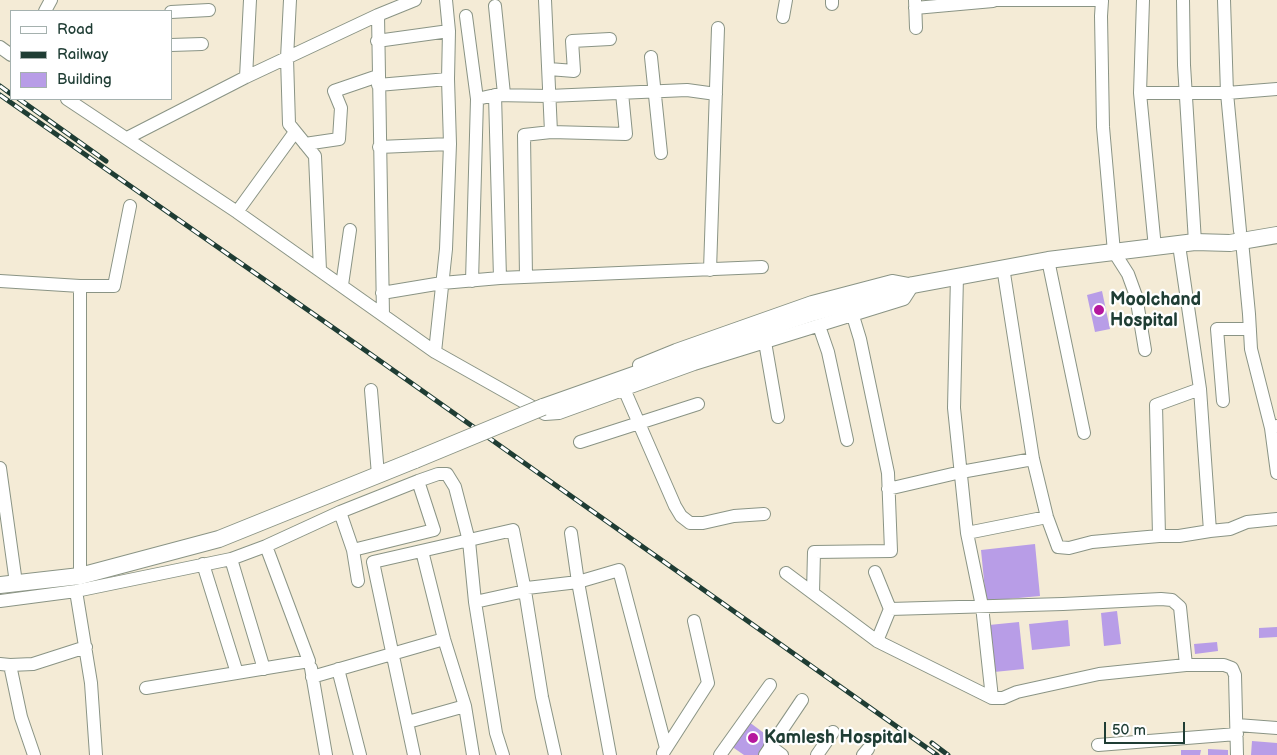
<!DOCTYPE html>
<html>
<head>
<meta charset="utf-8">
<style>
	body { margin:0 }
	#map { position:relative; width:1277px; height:755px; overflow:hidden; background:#f4ebd6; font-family:"Balsamiq Sans",sans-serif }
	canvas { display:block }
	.legend { position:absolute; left:10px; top:10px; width:162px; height:90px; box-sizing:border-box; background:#fff; border:1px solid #a5b1ae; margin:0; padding:6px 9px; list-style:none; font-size:15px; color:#1f3d34 }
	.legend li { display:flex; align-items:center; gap:10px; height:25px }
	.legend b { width:25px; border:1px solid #a5b1ae }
	.scale { position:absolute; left:1104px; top:722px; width:81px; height:22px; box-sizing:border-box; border:2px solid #1f3d34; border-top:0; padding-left:6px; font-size:15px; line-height:18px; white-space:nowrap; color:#1f3d34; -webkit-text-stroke:4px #fff; paint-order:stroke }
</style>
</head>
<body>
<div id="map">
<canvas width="1277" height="755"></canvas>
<ul class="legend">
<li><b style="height:6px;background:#fff"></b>Road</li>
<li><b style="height:6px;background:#1f3d34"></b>Railway</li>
<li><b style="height:14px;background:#b89de7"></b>Building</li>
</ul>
<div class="scale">50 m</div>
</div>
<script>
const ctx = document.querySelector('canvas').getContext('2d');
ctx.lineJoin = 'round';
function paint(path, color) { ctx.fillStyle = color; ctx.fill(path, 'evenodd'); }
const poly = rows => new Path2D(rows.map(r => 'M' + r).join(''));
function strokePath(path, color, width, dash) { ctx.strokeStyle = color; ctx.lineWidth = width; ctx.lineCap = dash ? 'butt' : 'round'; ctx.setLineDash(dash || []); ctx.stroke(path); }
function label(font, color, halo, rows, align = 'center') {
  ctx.font = font + ' "Balsamiq Sans",sans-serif'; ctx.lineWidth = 4.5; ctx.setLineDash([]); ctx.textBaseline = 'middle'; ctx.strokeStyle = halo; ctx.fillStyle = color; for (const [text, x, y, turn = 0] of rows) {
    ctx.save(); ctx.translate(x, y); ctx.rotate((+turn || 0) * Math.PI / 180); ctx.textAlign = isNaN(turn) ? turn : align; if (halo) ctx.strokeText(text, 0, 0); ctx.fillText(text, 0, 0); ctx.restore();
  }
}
paint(poly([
	[1102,291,1110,329,1095,332,1087,295],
	[1035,544,1040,596,986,601,981,550],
	[1117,611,1121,644,1104,646,1101,613],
	[1068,620,1070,646,1032,650,1029,624],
	[1019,622,1024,669,994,672,989,625],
	[1277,627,1277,637,1259,638,1259,628],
	[1217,642,1218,651,1195,654,1194,644],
	[749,722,772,739,760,755,744,755,731,746],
	[1252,741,1277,743,1277,755,1251,755],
	[1208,749,1228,750,1228,755,1208,755],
	[1181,750,1201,750,1200,755,1181,755]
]), '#b89de7');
const minor = poly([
	[290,0,287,58,289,124,315,156,320,270],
	[545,0,551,132,626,134,622,93],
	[832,0,832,4],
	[915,0,916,28],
	[993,0,1102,0],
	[1143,0,1140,93,1155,248],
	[1183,0,1184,65,1195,242],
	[1224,0,1227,93,1240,231],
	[1102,1,1101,16,1103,127,1114,252,1128,274,1136,296,1145,350],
	[495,6,504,94],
	[915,8,993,1],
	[45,11,51,0],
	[171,12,209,10],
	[378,15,383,315],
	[466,16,477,99,472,281],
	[783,17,786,0],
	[377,41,449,31],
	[171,45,202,44],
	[0,47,11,55],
	[651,57,661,153],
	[549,69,574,71,572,41,610,39],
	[246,77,250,0],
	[378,85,448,79],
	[1140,93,1227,93,1277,89],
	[495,95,500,278],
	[67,99,237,212,435,352,545,414,559,413,694,364,904,299,913,285,892,281,812,302,676,350,639,365],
	[477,99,495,95,549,96,687,90,716,94],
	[127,138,246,77,378,15,415,0],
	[305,144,339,139,341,108,334,91,378,76],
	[379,147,450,144],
	[237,212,295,132],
	[1242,241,1249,314,1251,349,1271,428,1277,426],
	[1179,245,1200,389,1210,531],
	[1048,260,1084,433],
	[1003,267,1033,459,1047,517,1058,547,1069,548,1092,542,1159,536,1179,536,1210,531,1230,529,1247,522,1277,519],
	[710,270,718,28],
	[957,276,954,408,967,533,982,606,992,698],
	[526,277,524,135,551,132],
	[0,281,80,286],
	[342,285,350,230],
	[382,293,442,283,500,278,762,267],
	[819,326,828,352,847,440],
	[765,342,778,417],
	[435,352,446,249,450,144,448,79,449,31,446,0],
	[624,389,675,506,681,516,690,523,703,523,734,516,764,514],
	[371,390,378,475],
	[1223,401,1217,329,1250,329],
	[1271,428,1277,473],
	[580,442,698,404],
	[0,468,16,583],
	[888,489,961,472,1033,459],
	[340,512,353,550,358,581],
	[571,533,578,582,610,755],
	[967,533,1047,517],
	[1159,536,1156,405,1200,389],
	[353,550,434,530,418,481],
	[422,551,444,639,465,706,473,755],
	[231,559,264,669],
	[203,564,237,673],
	[875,572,890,609,877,641],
	[786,573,877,641,992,698,1003,698,1017,692,1099,674,1186,665,1224,665,1232,668,1235,675,1237,755],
	[80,576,80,286,114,286,130,206],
	[76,591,91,683,96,755],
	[813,593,814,552,891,551,888,473,860,339,853,316],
	[0,601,76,591,231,559,266,546,340,512,418,481,438,474,447,474,455,487,469,541,475,602,496,733,503,755],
	[475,602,525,591,527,588,578,582,619,570,666,748],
	[890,609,1063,604,1161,599,1172,600,1180,607,1186,665],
	[0,664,10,665,33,664,86,647],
	[10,665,21,717,34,755],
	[311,668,326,755],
	[338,669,360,755],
	[312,677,444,639],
	[146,688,309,661,266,546],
	[408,722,465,706],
	[1237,725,1277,728],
	[1098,745,1237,734],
	[770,746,782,755],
	[663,753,708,683,694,621],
	[414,755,373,562,513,530,525,591,542,697,555,755],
	[720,755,770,685],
	[765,755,802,700],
	[817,755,833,732],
	[863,755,868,749]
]);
const major = poly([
	[543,407,755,332,812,313,913,285,1048,260,1195,242,1230,243,1277,235],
	[0,585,80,576,219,539,415,460]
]);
strokePath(minor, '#8a9485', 14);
strokePath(major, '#8a9485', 18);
strokePath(minor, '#fff', 12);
strokePath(major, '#fff', 16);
const rail = poly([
	[0,86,11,94],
	[0,95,335,329,937,755],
	[19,99,106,161],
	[932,743,948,755]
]);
strokePath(rail, '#1f3d34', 5);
strokePath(rail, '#fff', 3, [9]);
const majorBridge = poly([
	[415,460,543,407]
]);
strokePath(majorBridge, '#8a9485', 18, []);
strokePath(majorBridge, '#fff', 16);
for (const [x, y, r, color] of [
	[1099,310,6,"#b5179e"],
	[753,738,6,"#b5179e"]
]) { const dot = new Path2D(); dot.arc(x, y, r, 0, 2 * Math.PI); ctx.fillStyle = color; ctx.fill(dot); strokePath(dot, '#fff', 2); }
label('bold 18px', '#1f3d34', '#fff', [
	["Moolchand",1110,300],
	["Hospital",1110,321],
	["Kamlesh Hospital",764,738]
], 'left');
</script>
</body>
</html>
